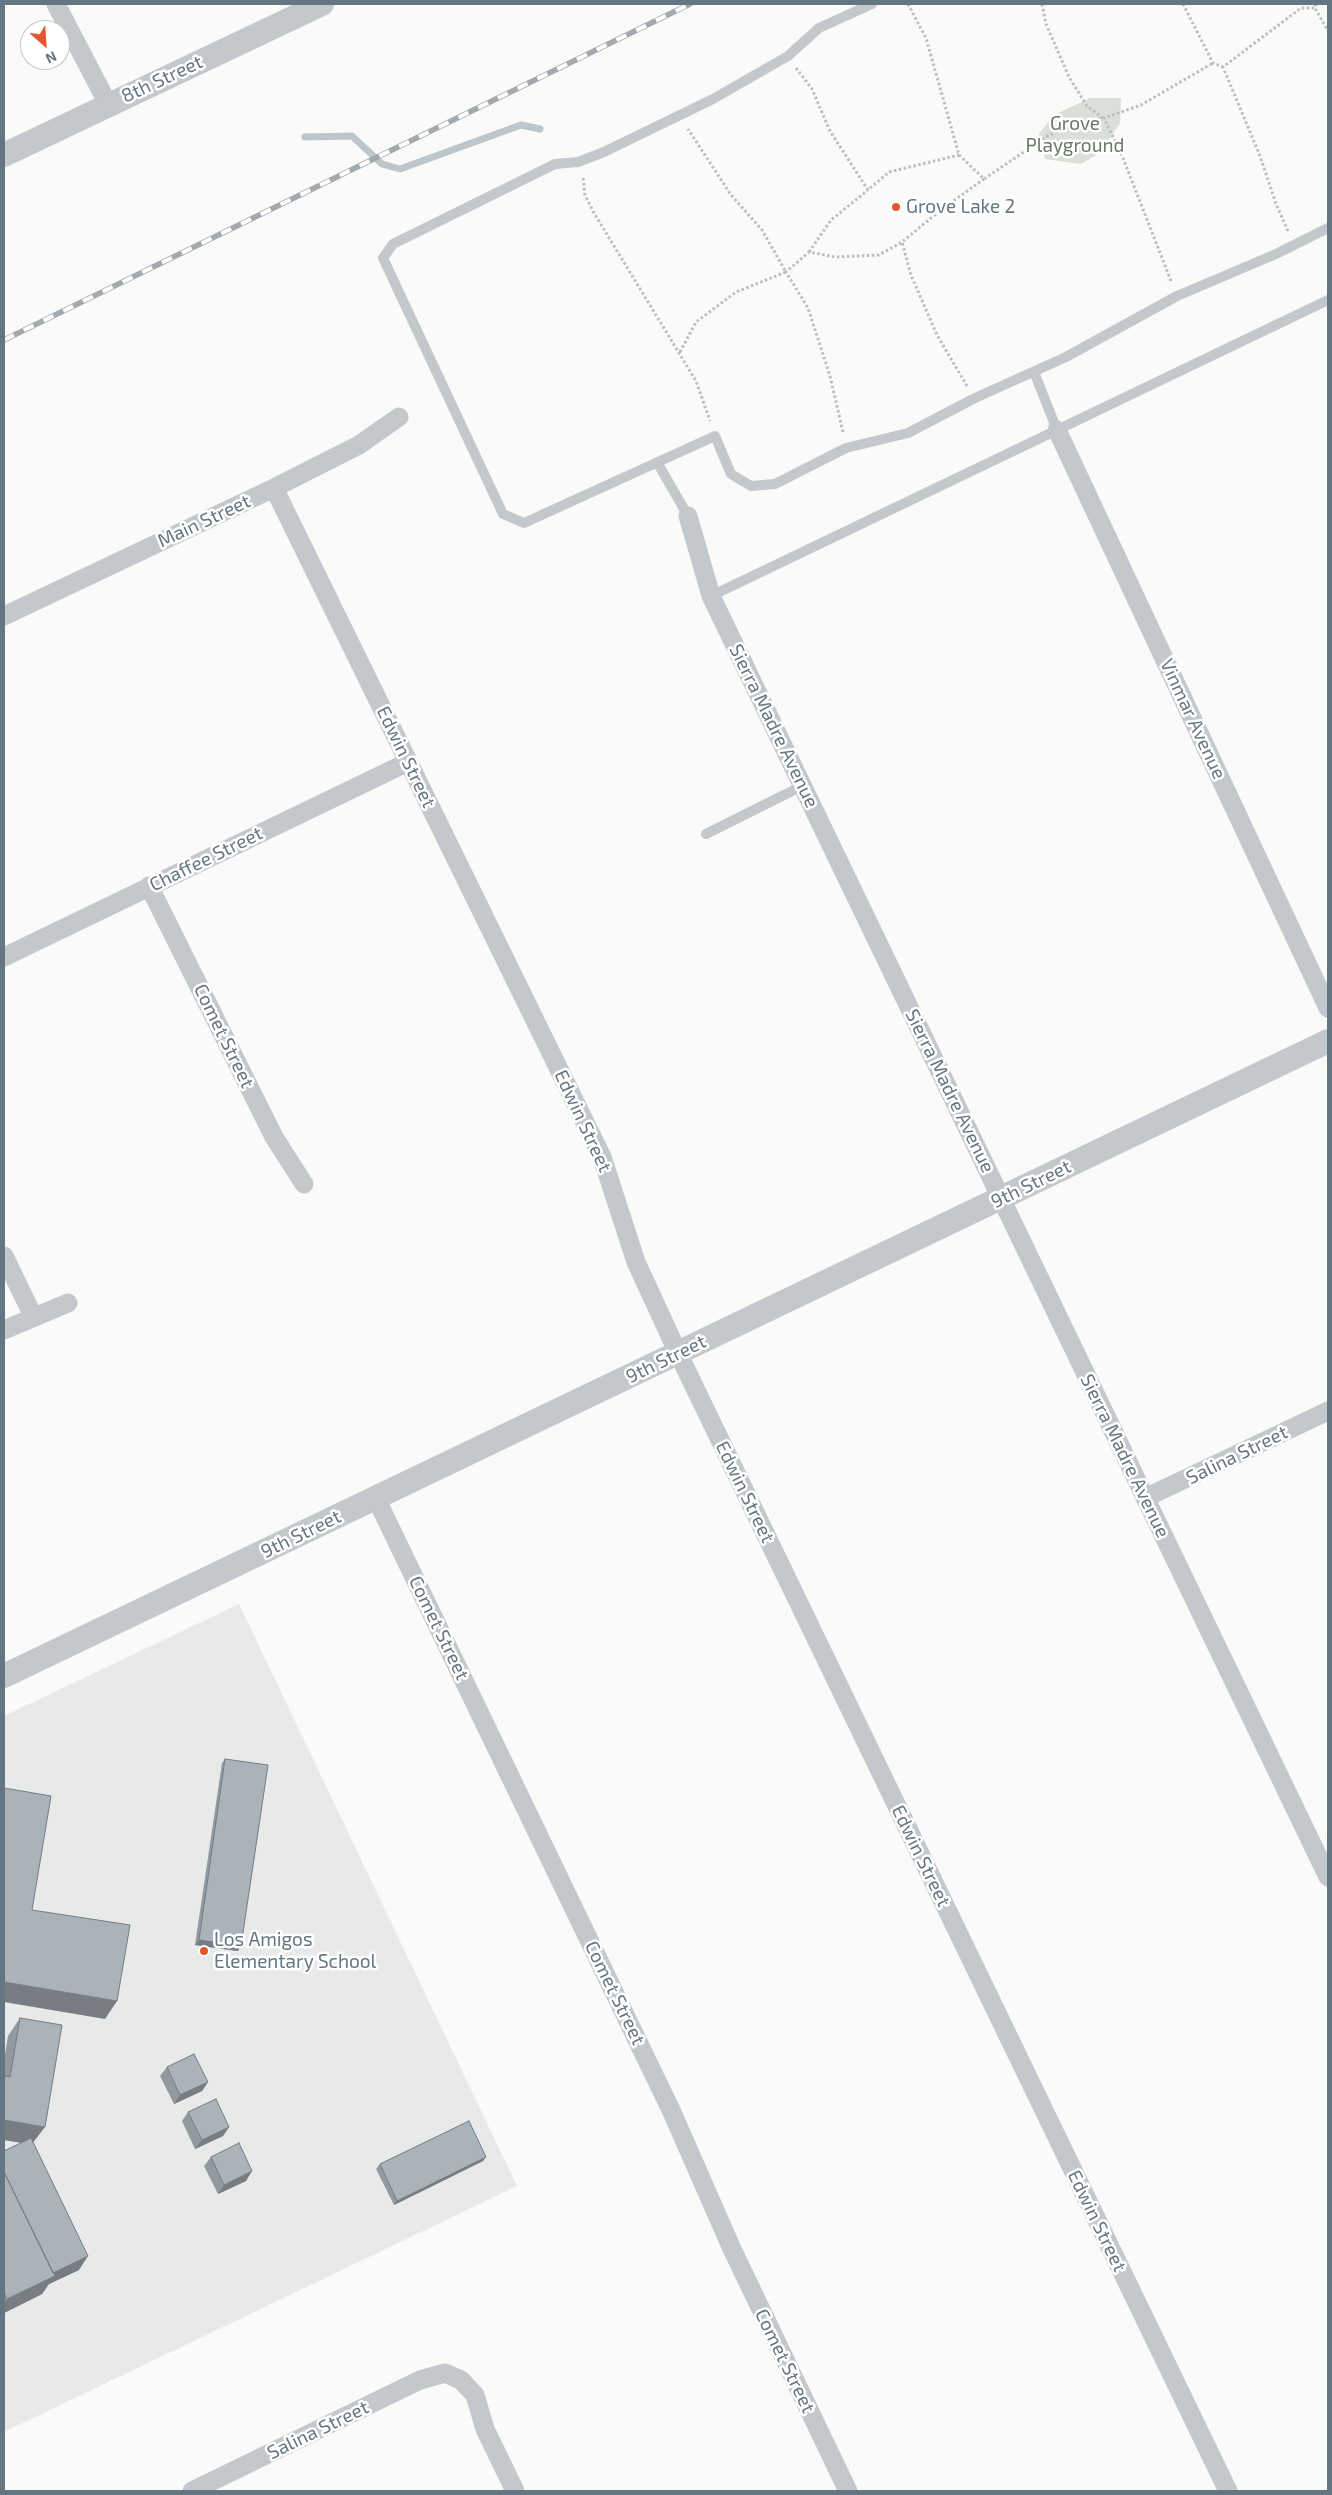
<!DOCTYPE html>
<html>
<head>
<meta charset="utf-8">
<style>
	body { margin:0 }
	#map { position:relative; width:1332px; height:2495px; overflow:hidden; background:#fafaf8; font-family:"Exo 2",sans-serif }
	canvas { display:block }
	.frame { position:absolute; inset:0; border:5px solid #657683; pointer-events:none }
	.north { position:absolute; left:20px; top:20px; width:50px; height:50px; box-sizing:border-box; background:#fff; border:1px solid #c1c8cd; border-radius:50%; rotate:154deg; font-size:14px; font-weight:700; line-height:20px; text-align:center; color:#657683 }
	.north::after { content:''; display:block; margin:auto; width:18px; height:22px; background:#e4572e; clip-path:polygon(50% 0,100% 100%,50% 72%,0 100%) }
</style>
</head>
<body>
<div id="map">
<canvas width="1332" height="2495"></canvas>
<div class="frame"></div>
<div class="north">N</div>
</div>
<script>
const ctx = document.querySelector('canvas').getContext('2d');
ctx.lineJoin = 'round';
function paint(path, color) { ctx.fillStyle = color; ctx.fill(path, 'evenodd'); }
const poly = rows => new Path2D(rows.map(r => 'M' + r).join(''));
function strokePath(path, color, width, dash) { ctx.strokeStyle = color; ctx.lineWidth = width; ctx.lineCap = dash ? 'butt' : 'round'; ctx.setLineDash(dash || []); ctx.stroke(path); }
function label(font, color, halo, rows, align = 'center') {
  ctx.font = font + ' "Exo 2",sans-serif'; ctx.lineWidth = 5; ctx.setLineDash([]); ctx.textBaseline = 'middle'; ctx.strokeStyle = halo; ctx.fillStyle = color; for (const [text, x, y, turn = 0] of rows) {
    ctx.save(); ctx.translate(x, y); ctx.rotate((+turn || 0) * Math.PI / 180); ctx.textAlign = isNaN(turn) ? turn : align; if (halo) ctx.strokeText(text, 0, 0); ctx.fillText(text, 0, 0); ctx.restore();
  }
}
paint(poly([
	[239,1604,517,2186,4,2432,4,1716]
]), '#e8e9e9');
paint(poly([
	[1090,98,1121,98,1120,123,1100,153,1081,164,1045,159,1038,135,1054,115]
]), '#dadfd7');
strokePath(poly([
	[305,137,352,136,382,164,400,169,521,125,540,129]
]), '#bbc7cb', 7);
strokePath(poly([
	[908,4,926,38,959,155,984,179,1049,135,1083,120,1104,118],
	[1042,4,1046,24,1069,77,1087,106,1103,118],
	[1183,4,1213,63,1223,67],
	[1316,4,1315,8,1328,31],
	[796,68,812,89,830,131,868,190,889,172,959,155],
	[583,178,585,195,594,213,696,381,710,421],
	[1288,231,1276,204,1260,156,1223,67,1301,8,1315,8],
	[809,252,831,220,868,190],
	[1171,281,1123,158,1104,118,1141,105,1213,63],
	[680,352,696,322,736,292,786,272,762,230,731,195,688,129],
	[967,386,937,335,911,275,902,242,942,209,984,179],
	[843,432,830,376,808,308,786,272,809,252,835,257,879,255,902,242]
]), '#bbbfc2', 3, [2.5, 2.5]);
strokePath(poly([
	[872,4,819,28,788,56,713,99,604,152,578,162,555,164,393,244,383,258,503,514,524,523,715,436,731,474,751,486,775,484,846,448,908,433,975,398,1066,357,1177,296,1276,254,1328,228],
	[1034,372,1057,430],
	[657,462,688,516],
	[711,596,1328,300],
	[706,834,802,786]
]), '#c3c8cc', 10);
strokePath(poly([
	[56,4,108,104],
	[1057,430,1328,1008],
	[274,488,602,1157,636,1262,678,1353,1228,2491],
	[688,516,711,596,1328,1877],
	[4,616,274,488,359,445,399,417],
	[149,886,274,1137,304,1184],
	[4,957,408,762],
	[4,1256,33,1316],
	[4,1330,68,1303],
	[376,1498,671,2110,732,2249,848,2491],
	[1145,1498,1328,1411],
	[192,2491,420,2380,445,2373,461,2380,475,2395,485,2429,515,2491]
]), '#c3c8cc', 19);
strokePath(poly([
	[4,155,322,4],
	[4,1676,1328,1041]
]), '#c3c8cc', 24);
const rail = poly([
	[4,340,690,4]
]);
strokePath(rail, '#a2aab0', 5.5);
strokePath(rail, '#fff', 4, [11]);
paint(poly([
	[225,1759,241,1946,238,1951,195,1945,222,1763],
	[20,2018,33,2143,79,2270,49,2284,42,2294,4,2313,4,2151,21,2143,4,2140,4,2060,8,2036],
	[167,2067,208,2082,202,2091,174,2104,160,2076],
	[188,2112,229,2127,223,2136,195,2149,182,2121],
	[211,2157,246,2181,218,2194,204,2166],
	[483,2161,394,2205,376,2169,380,2164]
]), '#929a9f');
paint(poly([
	[199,1940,241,1946,238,1951,195,1945],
	[4,1982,117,2001,105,2019,4,2002],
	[208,2082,202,2091,174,2104,180,2095],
	[4,2120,45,2127,32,2144,4,2140],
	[229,2127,223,2136,195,2149,202,2140],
	[486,2157,483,2161,394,2205,397,2201],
	[252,2171,246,2181,218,2194,224,2185],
	[88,2256,79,2270,49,2284,42,2294,4,2313,4,2304,7,2299,49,2275]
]), '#777d82');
const building = poly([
	[225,1759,268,1765,241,1946,199,1940,225,1759],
	[4,1788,51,1796,32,1910,130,1925,117,2001,4,1982,4,1788],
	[20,2018,62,2025,45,2127,4,2120,4,2076,10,2077,20,2018],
	[194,2054,208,2082,180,2095,167,2067,194,2054],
	[216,2099,229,2127,202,2140,188,2112,216,2099],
	[469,2121,486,2157,397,2201,380,2164,469,2121],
	[31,2138,88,2256,53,2273,4,2172,4,2151,31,2138],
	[239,2143,252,2171,224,2185,211,2157,239,2143],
	[4,2172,55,2276,7,2299,4,2293,4,2172]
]);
paint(building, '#aab3b9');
strokePath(building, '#777d82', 1);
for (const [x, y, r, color] of [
	[896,207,5,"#e4572e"],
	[204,1951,5,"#e4572e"]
]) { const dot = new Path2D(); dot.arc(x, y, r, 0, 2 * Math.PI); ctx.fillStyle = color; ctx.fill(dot); strokePath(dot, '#fff', 2); }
label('19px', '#657683', '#fff', [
	["8th Street",162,79,-25],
	["Main Street",204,521,-25],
	["Vinmar Avenue",1193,719,65],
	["Sierra Madre Avenue",774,726,64],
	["Edwin Street",406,757,64],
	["Chaffee Street",206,859,-26],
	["Comet Street",224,1036,64],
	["Sierra Madre Avenue",950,1091,64],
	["Edwin Street",583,1121,65],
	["9th Street",1031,1184,-26],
	["9th Street",666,1359,-26],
	["Salina Street",1237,1455,-26],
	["Sierra Madre Avenue",1125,1456,64],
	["Edwin Street",745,1492,64],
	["9th Street",301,1534,-26],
	["Comet Street",439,1628,64],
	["Edwin Street",921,1856,64],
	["Comet Street",615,1993,64],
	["Edwin Street",1097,2221,64],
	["Comet Street",785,2361,64],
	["Salina Street",318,2430,-26]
]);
label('19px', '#687a64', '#fff', [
	["Grove",1075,124],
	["Playground",1075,146]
]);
label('19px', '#657683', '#fff', [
	["Grove Lake 2",906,207],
	["Los Amigos",214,1940],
	["Elementary School",214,1962]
], 'left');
</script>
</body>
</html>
